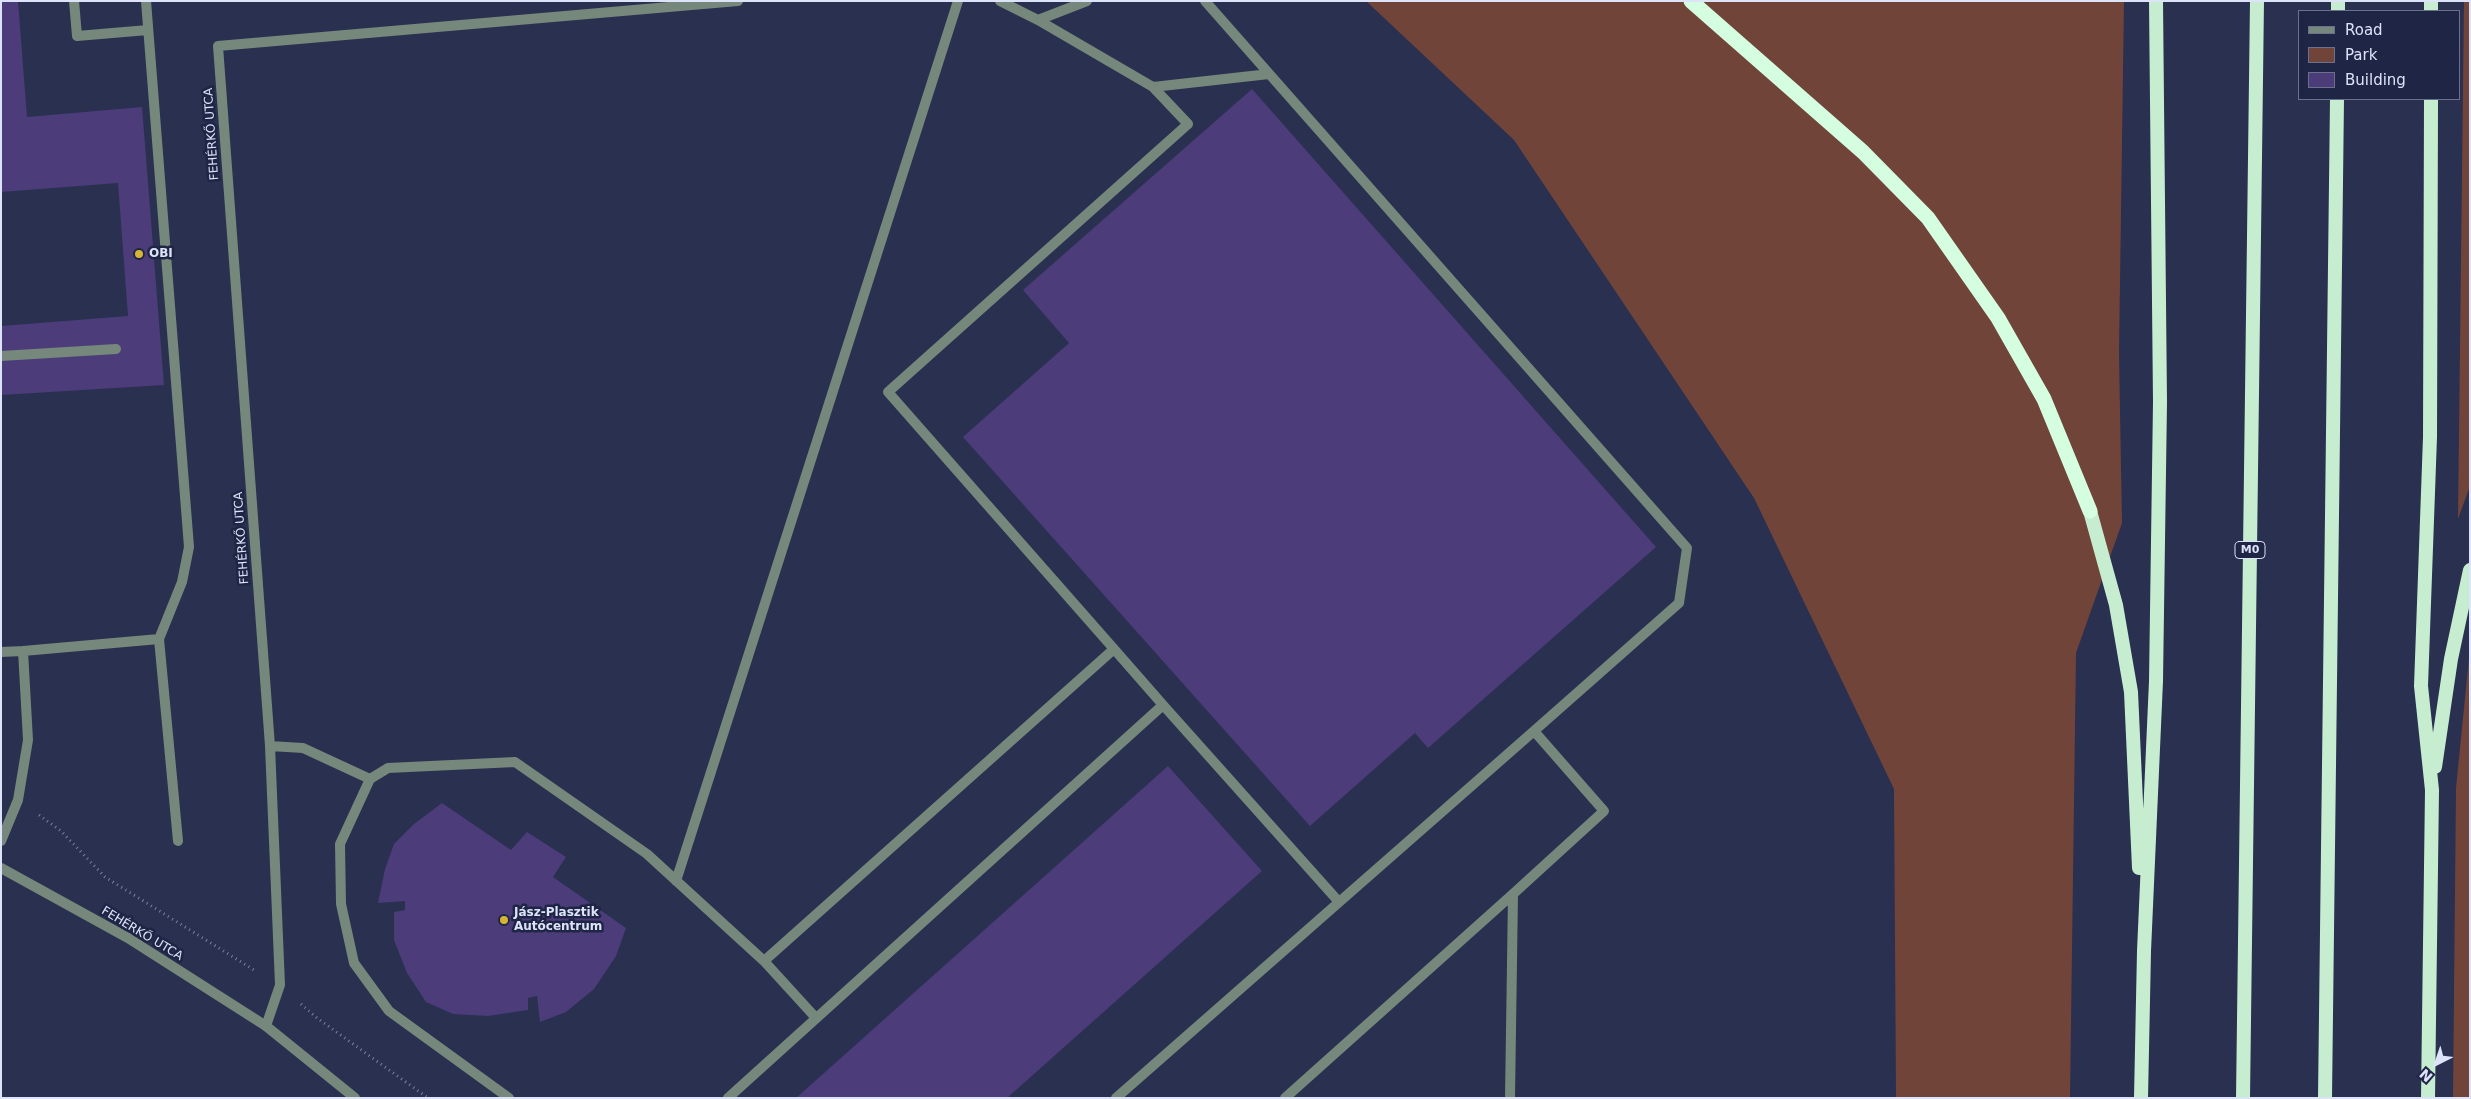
<!DOCTYPE html>
<html>
<head>
<meta charset="utf-8">
<style>
	body { margin:0 }
	#map { position:relative; width:2471px; height:1099px; overflow:hidden; background:#293050; font-family:"DejaVu Sans",sans-serif }
	canvas { display:block }
	.frame { position:absolute; inset:0; border:2px solid #dde3f8; pointer-events:none }
	.legend { position:absolute; left:2298px; top:10px; width:162px; height:90px; box-sizing:border-box; background:#1f2545; border:1px solid #6b718d; margin:0; padding:6px 9px; list-style:none; font-size:15px; color:#dde3f8 }
	.legend li { display:flex; align-items:center; gap:10px; height:25px }
	.legend b { width:25px; border:1px solid #6b718d }
	.north { position:absolute; left:2411px; top:1039px; width:50px; height:50px; -webkit-text-stroke:4px #1f2545; paint-order:stroke; rotate:221deg; font-size:14px; font-weight:700; line-height:20px; text-align:center; color:#dde3f8 }
	.north::after { content:''; display:block; margin:auto; width:18px; height:22px; background:#dde3f8; clip-path:polygon(50% 0,100% 100%,50% 72%,0 100%) }
</style>
</head>
<body>
<div id="map">
<canvas width="2471" height="1099"></canvas>
<div class="frame"></div>
<ul class="legend">
<li><b style="height:6px;background:#76877b"></b>Road</li>
<li><b style="height:14px;background:#71443a"></b>Park</li>
<li><b style="height:14px;background:#4c3c7a"></b>Building</li>
</ul>
<div class="north">N</div>
</div>
<script>
const ctx = document.querySelector('canvas').getContext('2d');
ctx.lineJoin = 'round';
function paint(path, color) { ctx.fillStyle = color; ctx.fill(path, 'evenodd'); }
const poly = rows => new Path2D(rows.map(r => 'M' + r).join(''));
function strokePath(path, color, width, dash) { ctx.strokeStyle = color; ctx.lineWidth = width; ctx.lineCap = dash ? 'butt' : 'round'; ctx.setLineDash(dash || []); ctx.stroke(path); }
function label(font, color, halo, rows, align = 'center') {
  ctx.font = font + ' "DejaVu Sans",sans-serif'; ctx.lineWidth = 5; ctx.setLineDash([]); ctx.textBaseline = 'middle'; ctx.strokeStyle = halo; ctx.fillStyle = color; for (const [text, x, y, turn = 0] of rows) {
    ctx.save(); ctx.translate(x, y); ctx.rotate((+turn || 0) * Math.PI / 180); ctx.textAlign = isNaN(turn) ? turn : align; if (halo) ctx.strokeText(text, 0, 0); ctx.fillText(text, 0, 0); ctx.restore();
  }
}
paint(poly([
	[1366,1,2124,1,2119,354,2122,523,2076,653,2070,1098,1896,1098,1894,789,1754,498,1514,140],
	[2464,1,2470,1,2470,486,2458,519],
	[2470,648,2470,1098,2453,1098,2456,788]
]), '#71443a');
paint(poly([
	[1,1,18,1,27,117,142,107,164,385,1,395,1,326,128,316,118,183,1,192],
	[1252,89,1656,547,1428,748,1415,733,1310,826,963,437,1069,343,1023,290],
	[1168,766,1262,871,1007,1098,796,1098],
	[442,803,511,850,527,832,566,857,553,877,626,928,616,956,594,989,566,1012,540,1022,537,996,528,998,528,1010,488,1016,453,1014,426,1002,407,973,394,940,394,912,405,910,405,901,378,903,385,869,394,844,414,824]
]), '#4c3c7a');
strokePath(poly([
	[39,815,61,831,105,877,254,970],
	[301,1004,317,1018,428,1098]
]), '#7c829d', 3, [1, 4]);
strokePath(poly([
	[74,1,77,36,148,30],
	[1000,1,1038,20,1153,87,1188,124,888,392,1114,649],
	[1205,1,1687,548,1679,603,1534,731],
	[1038,20,1087,1],
	[1153,87,1269,74],
	[1,356,116,349],
	[159,639,178,841],
	[23,651,159,639,182,582,189,547,146,1],
	[1,652,23,651,28,740,18,800,1,841],
	[270,746,303,748,370,779],
	[676,881,958,1],
	[816,1018,764,961,1114,649,1163,705],
	[266,1026,280,985,270,746,218,46,738,1],
	[509,1098,389,1011,354,963,341,904,340,844,370,779,388,768,515,762,647,854,764,961],
	[728,1098,1163,705,1339,902],
	[1116,1098,1534,731,1604,811,1513,894],
	[1285,1098,1513,894,1510,1098]
]), '#76877b', 10);
strokePath(poly([
	[1,868,128,938,266,1026,355,1098]
]), '#76877b', 10);
strokePath(poly([
	[2338,11,2338,1],
	[2431,11,2431,1],
	[2090,511,2116,605,2131,692,2139,868],
	[2435,767,2451,659,2470,570],
	[2141,1098,2144,951,2156,681,2160,402,2156,1],
	[2243,1098,2257,1],
	[2325,1098,2337,99],
	[2428,1098,2432,790,2421,686,2430,437,2431,99]
]), '#c7edd1', 14);
strokePath(poly([
	[1691,1,1863,152,1928,218,1998,318,2044,399,2090,511]
]), '#d4fedf', 15);
for (const [x, y, r, color] of [
	[139,254,5,"#d6b534"],
	[504,920,5,"#d6b534"]
]) { const dot = new Path2D(); dot.arc(x, y, r, 0, 2 * Math.PI); ctx.fillStyle = color; ctx.fill(dot); strokePath(dot, '#1f2545', 2); }
for (const [x, y, w] of [
	[2250,550,30]
]) { const box = new Path2D(); box.roundRect(x - w / 2, y - 8.5, w, 17, 4); ctx.fillStyle = '#1f2545'; ctx.fill(box); strokePath(box, '#dde3f8', 1); }
label('bold 11px', '#dde3f8', null, [
	["M0",2250,550]
]);
label('12px', '#dde3f8', '#1f2545', [
	["FEHÉRKŐ UTCA",212,134,-94],
	["FEHÉRKŐ UTCA",242,538,-94],
	["FEHÉRKŐ UTCA",142,934,31]
]);
label('bold 12px', '#dde3f8', '#1f2545', [
	["OBI",149,254],
	["Jász-Plasztik",514,913],
	["Autócentrum",514,927]
], 'left');
</script>
</body>
</html>
